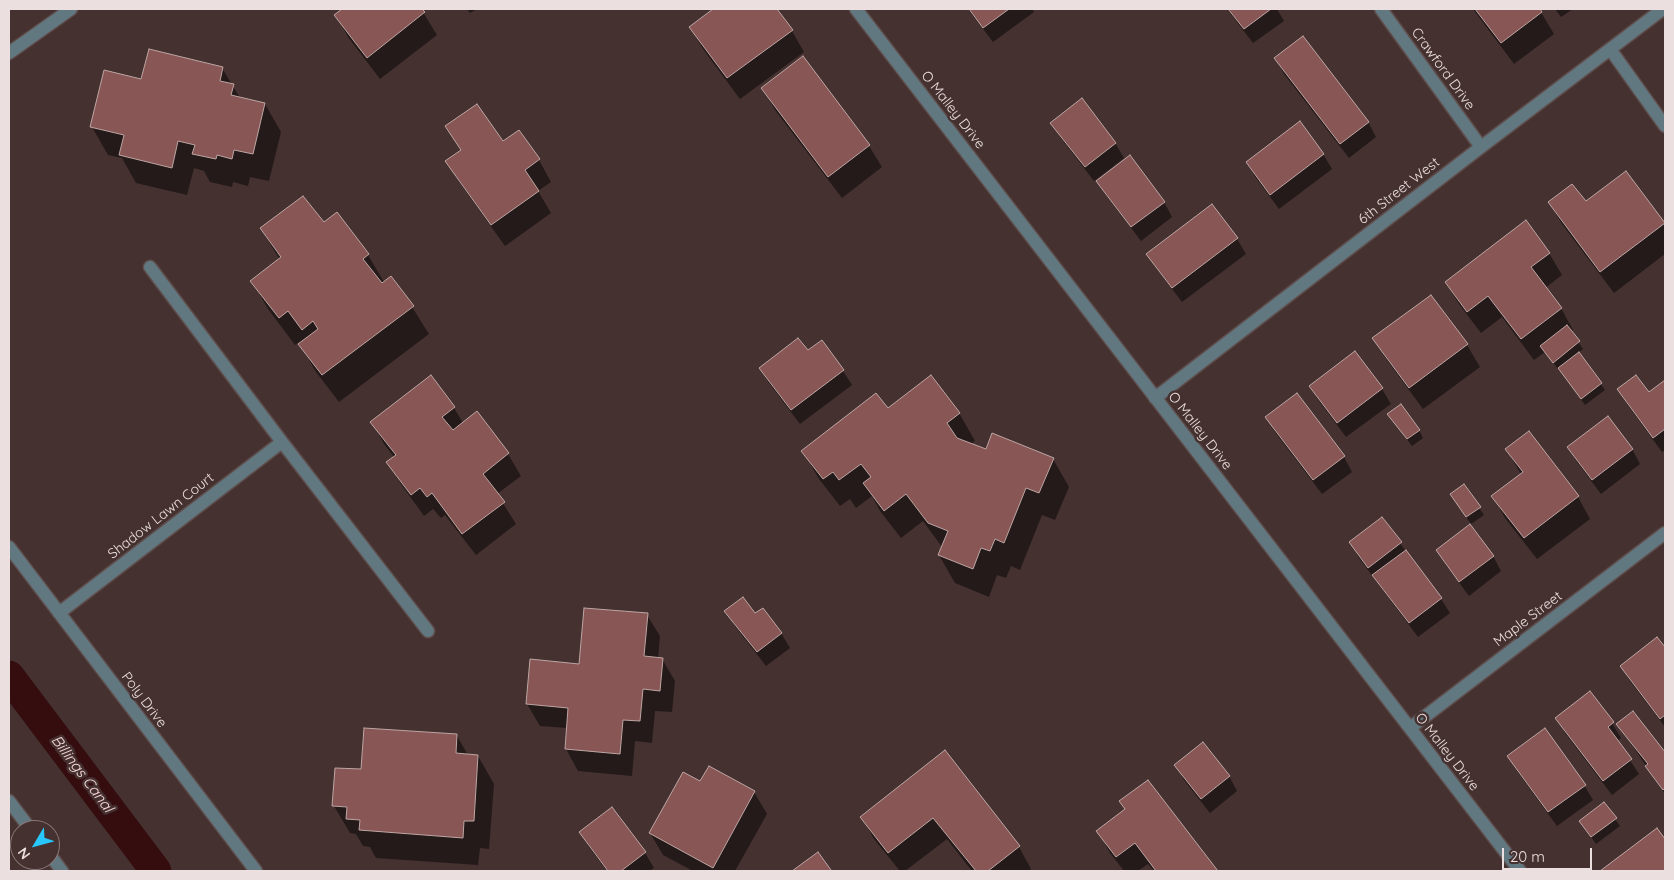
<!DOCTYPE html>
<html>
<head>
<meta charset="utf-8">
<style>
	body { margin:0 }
	#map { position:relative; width:1674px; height:880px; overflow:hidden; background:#443130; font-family:Quicksand,sans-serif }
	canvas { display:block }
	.frame { position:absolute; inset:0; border:10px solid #ecdfdf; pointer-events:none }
	.north { position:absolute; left:10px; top:820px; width:50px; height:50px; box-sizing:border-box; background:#443130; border:1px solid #877776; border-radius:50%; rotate:233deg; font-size:14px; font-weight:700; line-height:20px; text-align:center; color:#ecdfdf }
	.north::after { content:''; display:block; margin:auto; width:18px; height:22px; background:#28c8ff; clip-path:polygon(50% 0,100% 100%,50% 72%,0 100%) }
	.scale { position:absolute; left:1502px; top:848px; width:90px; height:22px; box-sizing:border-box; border:2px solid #ecdfdf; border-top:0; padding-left:6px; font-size:15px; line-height:18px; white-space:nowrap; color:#ecdfdf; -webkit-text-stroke:4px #443130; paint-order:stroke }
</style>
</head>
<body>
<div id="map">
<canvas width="1674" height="880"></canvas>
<div class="frame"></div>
<div class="north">N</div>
<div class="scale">20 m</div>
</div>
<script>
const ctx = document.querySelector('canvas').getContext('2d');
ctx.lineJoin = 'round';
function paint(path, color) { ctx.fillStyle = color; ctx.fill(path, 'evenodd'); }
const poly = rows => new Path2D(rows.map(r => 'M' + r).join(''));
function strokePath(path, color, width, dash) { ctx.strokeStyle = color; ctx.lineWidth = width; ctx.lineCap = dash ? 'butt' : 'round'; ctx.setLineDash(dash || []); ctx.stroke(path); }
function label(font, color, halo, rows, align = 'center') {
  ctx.font = font + ' Quicksand,sans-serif'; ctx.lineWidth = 5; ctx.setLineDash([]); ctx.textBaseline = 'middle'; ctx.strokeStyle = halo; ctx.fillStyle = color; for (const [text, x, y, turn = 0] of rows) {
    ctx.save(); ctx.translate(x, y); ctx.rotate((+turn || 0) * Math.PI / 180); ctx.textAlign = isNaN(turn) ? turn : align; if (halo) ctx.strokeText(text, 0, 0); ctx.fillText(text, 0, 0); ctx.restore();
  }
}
paint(poly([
	[344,9,421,9,437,35,380,79,348,37,336,15],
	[467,9,477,9,470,13],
	[715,9,775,9,792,31,804,52,740,99,703,49,690,27],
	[968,9,1032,9,1034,12,993,42],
	[1227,9,1277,9,1284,21,1253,43],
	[1473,9,1539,9,1554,34,1514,64],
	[1555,9,1573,9,1561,17],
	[1276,59,1368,122,1376,137,1349,158,1284,74],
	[222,68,240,98,265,104,281,132,269,181,250,177,248,186,233,182,232,187,210,182,204,171,194,168,187,195,136,183,122,158,108,155,92,127,142,80],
	[763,88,869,146,882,167,842,198,775,110],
	[1052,123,1115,143,1124,158,1094,181,1061,138],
	[447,127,503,143,519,132,539,160,551,182,538,191,551,213,505,246,460,183,447,161,461,151],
	[1323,154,1332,169,1279,209,1256,178,1247,163],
	[1098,181,1164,202,1172,217,1141,241,1107,196],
	[1549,202,1585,203,1664,224,1665,226,1665,254,1614,293,1562,224],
	[1212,206,1237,239,1246,254,1182,302,1157,269,1148,254],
	[337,214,368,255,384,282,412,307,429,334,339,402,316,372,299,342,295,345,268,309,252,281,280,260,261,229,323,224],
	[277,253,280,253,284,263],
	[1549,253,1562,275,1545,288,1561,308,1573,330,1571,332,1583,349,1578,353,1605,390,1585,405,1559,368,1558,369,1545,352,1534,360,1502,317,1481,333,1459,304,1446,283],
	[1431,296,1467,345,1480,367,1423,409,1387,360,1374,338],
	[821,341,843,371,852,385,800,424,769,383,760,368,808,352],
	[1355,352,1382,389,1391,404,1346,437,1319,401,1310,386],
	[431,377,454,408,463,423,477,413,508,454,521,476,497,494,516,524,476,555,445,515,441,518,433,509,424,516,401,484,388,462,394,457,384,444,372,422],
	[1665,382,1665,450,1662,452,1627,404,1618,389,1649,394],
	[888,410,959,413,975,441,971,444,986,451,1053,459,1069,487,1055,520,1042,515,1020,570,1011,566,1006,578,997,575,989,597,955,583,939,555,942,547,923,521,901,538,880,511,872,496,856,508,850,499,840,506,819,479,803,451],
	[1267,417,1344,457,1352,472,1322,494,1275,432],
	[1393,421,1419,430,1423,438,1412,446],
	[1528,432,1578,497,1590,519,1537,559,1505,518,1493,496,1521,474,1506,449],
	[1569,448,1632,449,1640,464,1601,494,1577,462],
	[1456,502,1479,508,1484,515,1471,524],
	[1382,519,1441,599,1450,613,1418,637,1359,558,1351,543],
	[1437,550,1493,556,1501,571,1469,596,1446,565],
	[726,611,755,615,781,633,790,648,766,666,735,626],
	[647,615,660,636,658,658,662,659,675,681,672,712,655,711,652,743,635,741,632,776,578,771,566,749,567,728,540,726,527,704],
	[1657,639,1665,650,1665,727,1630,681,1621,666],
	[1632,712,1665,754,1665,794,1618,724],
	[1557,718,1612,723,1621,738,1617,741,1639,774,1612,795,1565,733],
	[457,736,468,755,478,756,494,784,489,849,480,848,478,865,376,858,370,847,363,846,356,834,350,833,334,806],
	[945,752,1019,847,1031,869,1028,871,972,871,947,839,905,871,900,871,874,839,862,817],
	[1508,756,1584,785,1593,800,1557,826,1517,771],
	[1176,765,1229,776,1237,791,1210,813,1184,780],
	[1148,781,1216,871,1154,871,1148,864,1138,871,1124,871,1110,853,1098,831,1126,810],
	[700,783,754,792,767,814,735,871,693,871,663,855,650,833],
	[1604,804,1620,826,1596,844,1585,828],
	[612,809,645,853,654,868,649,871,607,871,589,847,580,833],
	[1657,830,1665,841,1665,871,1602,871]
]), '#0007');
strokePath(poly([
	[9,676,156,871]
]), '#360d0f', 31);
const building = poly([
	[342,9,422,9,425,12,367,58,334,15,342,9],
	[713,9,777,9,793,30,727,78,689,27,713,9],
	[969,9,1009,9,983,28,969,9],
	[1228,9,1271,9,1244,29,1228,9],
	[1475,9,1540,9,1542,12,1501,43,1475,9],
	[1303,36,1369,122,1340,144,1274,58,1303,36],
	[149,49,223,67,220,81,234,84,231,95,265,103,253,154,234,150,232,159,217,155,216,159,192,154,195,145,178,141,172,168,119,155,124,135,90,127,104,70,141,79,149,49],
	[803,56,870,145,828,177,761,88,803,56],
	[1082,98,1116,143,1085,167,1050,123,1082,98],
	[477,104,503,141,519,130,540,159,525,170,539,191,491,225,445,161,461,150,445,126,477,104],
	[1300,121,1324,154,1270,195,1246,162,1300,121],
	[1130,155,1165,202,1131,227,1096,181,1130,155],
	[1626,171,1665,223,1600,272,1548,202,1572,184,1586,201,1626,171],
	[303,196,324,222,337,212,369,254,363,259,382,283,391,276,414,306,322,375,298,344,318,329,313,321,302,330,288,311,279,318,250,281,281,257,260,228,303,196],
	[1212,204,1238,238,1172,288,1146,254,1212,204],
	[1526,220,1550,253,1531,267,1562,308,1521,339,1488,296,1467,312,1445,282,1526,220],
	[1431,295,1468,344,1409,388,1372,338,1431,295],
	[1567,325,1580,341,1553,363,1540,346,1567,325],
	[798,338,808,350,822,340,844,370,791,410,759,368,798,338],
	[1355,351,1383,388,1337,423,1309,386,1355,351],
	[1579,352,1602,383,1581,399,1558,368,1579,352],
	[431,375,455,407,442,417,453,430,477,411,509,453,483,474,505,502,462,534,432,493,427,497,420,488,411,495,386,462,396,455,370,422,431,375],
	[931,375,960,413,947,423,957,438,986,449,992,433,1054,458,1039,493,1026,488,1004,543,995,539,990,551,981,548,973,569,938,555,948,531,928,523,906,494,884,511,863,483,871,477,861,464,839,480,833,472,823,479,801,451,876,393,888,408,931,375],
	[1636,375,1649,392,1665,380,1665,429,1653,438,1617,389,1636,375],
	[1297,393,1345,456,1313,480,1265,417,1297,393],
	[1401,404,1420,430,1407,439,1387,414,1401,404],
	[1608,416,1633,449,1592,480,1567,447,1608,416],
	[1529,431,1579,496,1524,538,1491,496,1523,472,1505,449,1529,431],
	[1464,484,1481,507,1466,517,1450,494,1464,484],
	[1382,517,1402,542,1368,568,1349,542,1382,517],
	[1470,524,1494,556,1459,582,1436,550,1470,524],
	[1406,550,1442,598,1409,623,1372,575,1406,550],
	[743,597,755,613,763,608,782,633,757,652,724,611,743,597],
	[584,608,648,613,644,656,663,658,660,691,643,689,640,721,623,720,620,754,565,749,568,708,526,704,530,659,579,664,584,608],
	[1657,637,1665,647,1665,715,1660,719,1620,666,1657,637],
	[1590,691,1614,722,1608,727,1632,759,1603,781,1555,718,1590,691],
	[1633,711,1665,752,1665,788,1663,790,1645,766,1648,764,1616,724,1633,711],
	[364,728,457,734,456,753,478,755,474,821,464,821,463,838,359,830,360,820,346,819,347,807,332,806,335,768,361,769,364,728],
	[1545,728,1586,785,1548,812,1507,756,1545,728],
	[1203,742,1230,776,1201,799,1174,765,1203,742],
	[945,750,1020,846,988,871,976,871,933,818,888,853,860,817,945,750],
	[709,766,755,791,713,868,649,833,683,772,700,781,709,766],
	[1148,780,1218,871,1156,871,1135,843,1116,857,1096,831,1125,809,1119,801,1148,780],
	[1604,802,1617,818,1591,837,1579,821,1604,802],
	[612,807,646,852,621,871,608,871,579,832,612,807],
	[1657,828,1665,839,1665,871,1600,871,1657,828],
	[818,852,831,870,830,871,792,871,818,852]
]);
paint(building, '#885755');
strokePath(building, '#bda6a4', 1);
const minor = poly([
	[856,9,1520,871],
	[1381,9,1481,147],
	[1610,49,1665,126],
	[9,53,71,9],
	[150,267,282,442,428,631],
	[1155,398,1481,147,1663,9],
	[9,547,256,871],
	[59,613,282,442],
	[1410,728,1665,533],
	[9,801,31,830],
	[50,855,62,871]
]);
strokePath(minor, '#5f4d4c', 15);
strokePath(minor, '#627881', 12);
label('14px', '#ecdfdf', '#443130', [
	["Crawford Drive",1443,69,54],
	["O Malley Drive",953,110,52],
	["6th Street West",1399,191,-38],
	["O Malley Drive",1200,431,52],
	["Shadow Lawn Court",161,516,-38],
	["Maple Street",1528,619,-37],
	["Poly Drive",144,700,53],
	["O Malley Drive",1447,752,52]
]);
label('italic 15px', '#fad8d7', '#443130', [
	["Billings Canal",82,774,53]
]);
</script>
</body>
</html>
